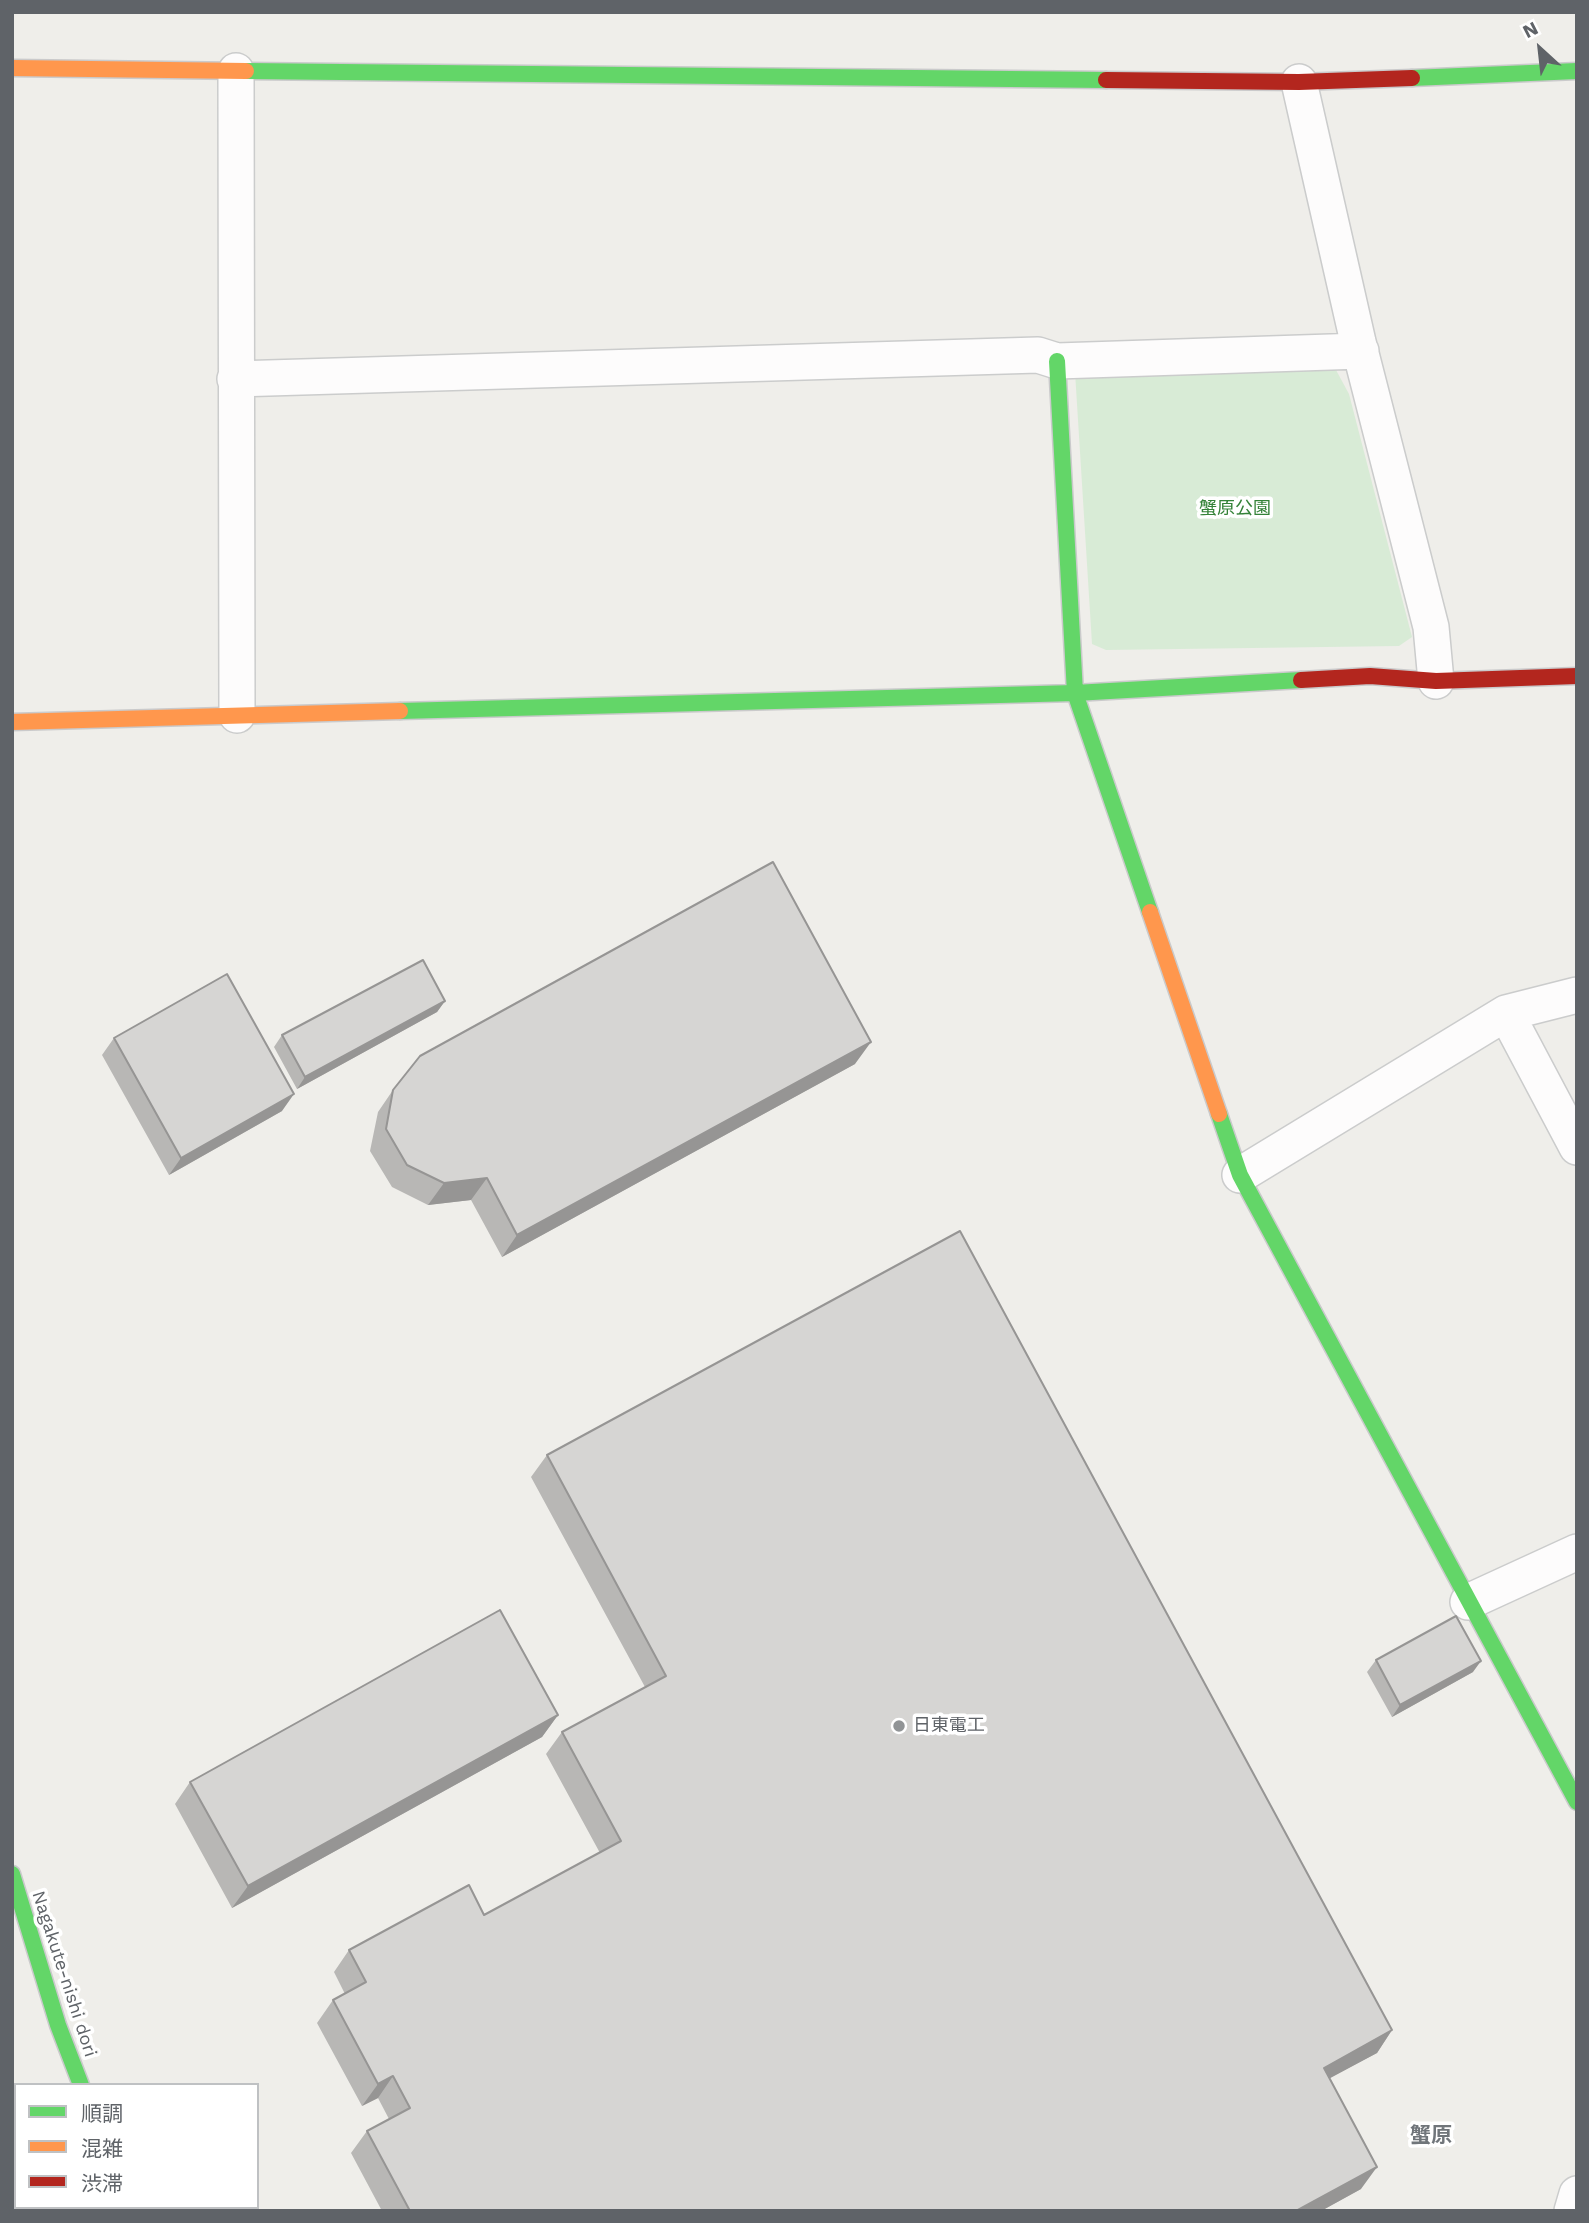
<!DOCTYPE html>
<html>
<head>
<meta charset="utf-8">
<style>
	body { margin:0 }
	#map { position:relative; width:1589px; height:2223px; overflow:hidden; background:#efeeea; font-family:"Work Sans","Noto Sans JP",sans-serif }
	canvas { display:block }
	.frame { position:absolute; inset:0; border:14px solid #5f6368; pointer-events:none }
	.legend { position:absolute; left:14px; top:2083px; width:245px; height:126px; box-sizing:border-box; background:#fff; border:2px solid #bfc1c3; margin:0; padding:9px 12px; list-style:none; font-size:21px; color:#5f6368 }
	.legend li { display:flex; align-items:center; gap:14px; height:35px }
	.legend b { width:35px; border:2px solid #bfc1c3 }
	.north { position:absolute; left:1505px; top:14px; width:70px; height:70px; -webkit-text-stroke:5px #fff; paint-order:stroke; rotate:333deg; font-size:19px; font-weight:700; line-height:28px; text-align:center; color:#5f6368 }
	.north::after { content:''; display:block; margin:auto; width:24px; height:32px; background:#5f6368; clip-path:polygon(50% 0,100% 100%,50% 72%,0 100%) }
</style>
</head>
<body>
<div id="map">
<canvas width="1589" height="2223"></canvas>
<div class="frame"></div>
<ul class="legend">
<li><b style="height:9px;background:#63d668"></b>順調</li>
<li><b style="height:9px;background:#ff974d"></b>混雑</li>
<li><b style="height:9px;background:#b3261e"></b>渋滞</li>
</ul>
<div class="north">N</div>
</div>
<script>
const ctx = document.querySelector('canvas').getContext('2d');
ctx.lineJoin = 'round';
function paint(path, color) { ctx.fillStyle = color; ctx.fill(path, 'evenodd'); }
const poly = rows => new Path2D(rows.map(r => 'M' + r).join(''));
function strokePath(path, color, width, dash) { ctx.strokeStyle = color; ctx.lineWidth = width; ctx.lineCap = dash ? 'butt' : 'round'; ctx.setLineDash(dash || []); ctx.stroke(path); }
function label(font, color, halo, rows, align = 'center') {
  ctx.font = font + ' "Work Sans","Noto Sans JP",sans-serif'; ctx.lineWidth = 7; ctx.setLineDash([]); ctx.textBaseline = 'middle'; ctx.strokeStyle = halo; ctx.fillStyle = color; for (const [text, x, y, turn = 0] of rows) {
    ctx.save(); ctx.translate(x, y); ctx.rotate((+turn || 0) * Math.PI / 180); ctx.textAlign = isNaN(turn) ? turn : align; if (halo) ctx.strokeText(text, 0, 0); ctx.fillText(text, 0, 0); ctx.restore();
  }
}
paint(poly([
	[1336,370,1349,394,1412,637,1399,646,1106,650,1092,644,1075,372]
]), '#d8ebd6');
const street = poly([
	[236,71,237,715],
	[1299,82,1358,342,1431,627,1436,681],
	[235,379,1038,355,1057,361,1361,351],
	[1506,1013,1577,1147],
	[1240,1175,1506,1013,1577,995],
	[1468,1602,1577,1552],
	[1572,2211,1577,2194]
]);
const fast = poly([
	[246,71,1106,80],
	[1412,78,1577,71],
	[1057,361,1075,693,1150,912],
	[400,711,1075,693,1301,680],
	[1219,1114,1240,1175,1577,1802],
	[12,1874,58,2025,81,2085],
	[132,2207,134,2211]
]);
const slow = poly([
	[12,68,246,71],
	[12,722,400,711],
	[1150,912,1219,1114]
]);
const jam = poly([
	[1106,80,1299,82,1412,78],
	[1301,680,1370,676,1436,681,1577,676]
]);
strokePath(street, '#cbcccc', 38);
strokePath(fast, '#cacacb', 19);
strokePath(slow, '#cacacb', 19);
strokePath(jam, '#cacacb', 19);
strokePath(street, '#fdfcfc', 35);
strokePath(fast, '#63d668', 16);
strokePath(slow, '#ff974d', 16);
strokePath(jam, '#b3261e', 16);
paint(poly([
	[445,1001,437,1012,297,1089,274,1047,282,1035],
	[114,1038,282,1111,169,1175,102,1055],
	[855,1064,502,1257,471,1200,428,1205,392,1187,370,1151,378,1112,393,1090],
	[547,1455,1392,2030,1377,2053,1329,2078,1361,2189,1321,2211,382,2211,351,2153,367,2131,389,2119,378,2098,362,2106,317,2023,333,2000,345,1994,334,1972,349,1950,484,1915,600,1853,546,1754,562,1732,645,1687,531,1477],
	[1376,1660,1473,1672,1392,1717,1367,1672],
	[558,1715,542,1737,232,1908,175,1804,190,1782]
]), '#b8b7b5');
paint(poly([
	[445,1001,437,1012,297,1089,305,1077],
	[871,1042,855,1064,502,1257,517,1235],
	[294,1094,282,1111,169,1175,181,1158],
	[487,1178,471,1200,428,1205,444,1183],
	[1481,1661,1473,1672,1392,1717,1400,1705],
	[558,1715,542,1737,232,1908,248,1886],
	[1392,2030,1377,2053,1308,2090,1324,2068],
	[393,2076,378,2098,362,2106,378,2084],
	[1377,2167,1361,2189,1321,2211,1295,2211]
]), '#969594');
const building = poly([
	[773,862,871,1042,517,1235,487,1178,444,1183,407,1165,386,1129,393,1090,420,1056,773,862],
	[423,960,445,1001,305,1077,282,1035,423,960],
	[227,974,294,1094,181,1158,114,1038,227,974],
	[960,1231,1392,2030,1324,2068,1377,2167,1296,2211,410,2211,367,2131,410,2108,393,2076,378,2084,333,2000,366,1982,349,1950,469,1885,484,1915,621,1841,562,1732,666,1676,547,1455,960,1231],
	[500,1610,558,1715,248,1886,190,1782,500,1610],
	[1456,1616,1481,1661,1400,1705,1376,1660,1456,1616]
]);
paint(building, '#d6d5d3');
strokePath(building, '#969594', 2);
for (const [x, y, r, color] of [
	[899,1726,7,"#919496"]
]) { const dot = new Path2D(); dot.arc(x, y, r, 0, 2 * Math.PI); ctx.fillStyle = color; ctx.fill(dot); strokePath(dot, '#fff', 2.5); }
label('18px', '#348238', '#fff', [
	["蟹原公園",1235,509]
]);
label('18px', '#5f6368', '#fff', [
	["日東電工",913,1726]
], 'left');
label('18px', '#5f6368', '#fff', [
	["Nagakute-nishi dori",64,1974,72]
]);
label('bold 21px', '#70757a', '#fff', [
	["蟹原",1431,2136]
]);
</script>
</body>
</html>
